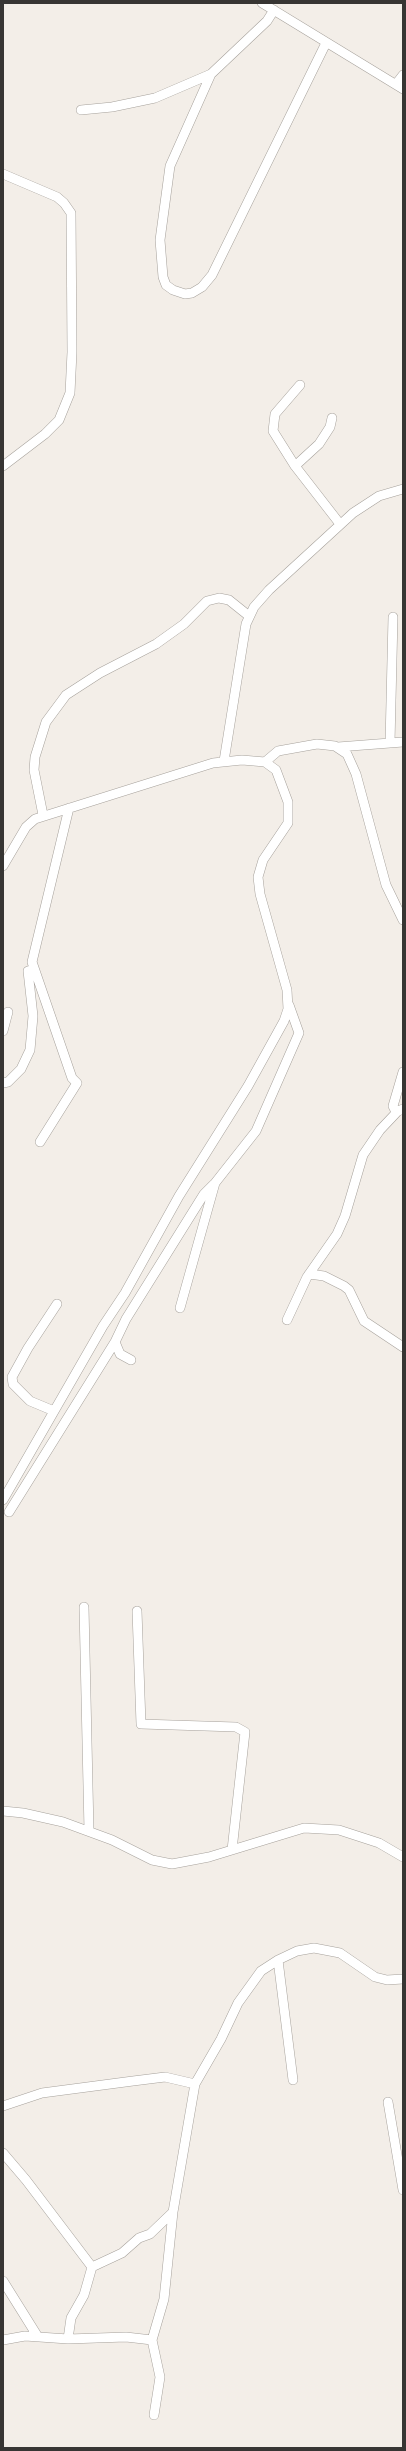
<!DOCTYPE html>
<html>
<head>
<meta charset="utf-8">
<style>
	body { margin:0 }
	#map { position:relative; width:406px; height:2451px; overflow:hidden; background:#f3eee8; font-family:"Public Sans",sans-serif }
	canvas { display:block }
	.frame { position:absolute; inset:0; border:4px solid #373533; pointer-events:none }
</style>
</head>
<body>
<div id="map">
<canvas width="406" height="2451"></canvas>
<div class="frame"></div>
</div>
<script>
const ctx = document.querySelector('canvas').getContext('2d');
ctx.lineJoin = 'round';
const poly = rows => new Path2D(rows.map(r => 'M' + r).join(''));
function strokePath(path, color, width, dash) { ctx.strokeStyle = color; ctx.lineWidth = width; ctx.lineCap = dash ? 'butt' : 'round'; ctx.setLineDash(dash || []); ctx.stroke(path); }
const minor = poly([
	[262,3,403,89],
	[274,10,267,21,211,74,170,166,160,240,163,277,166,285,173,290,185,294,192,293,202,287,212,275,326,43],
	[396,84,403,75],
	[81,110,112,107,155,98,211,74],
	[3,174,57,197,64,203,71,213,72,352,70,393,59,420,45,434,3,466],
	[300,385,275,414,273,431,295,466,340,524],
	[295,466,319,444,330,427,332,418],
	[390,743,403,742],
	[338,747,390,743,393,617],
	[224,761,246,624,254,607,269,590,353,513,379,496,403,489],
	[265,762,278,751,317,744,335,746,347,754,356,774,386,885,403,920],
	[43,815,34,770,35,757,46,722,66,695,100,673,156,644,184,624,207,601,219,598,229,600,249,616],
	[3,866,26,827,35,819,213,763,242,760,265,762,276,770,288,802,288,823,263,860,258,877,260,894,287,990,288,1009,284,1021,248,1086,179,1196,125,1293,103,1326,3,1500],
	[3,1031,8,1012],
	[403,1072,393,1106,396,1112,403,1109],
	[3,1083,8,1082,21,1069,30,1050,33,1016,28,971,34,969],
	[40,1142,77,1083,72,1078,32,962,69,808],
	[309,1274,324,1276,344,1286,349,1290,364,1321,403,1347],
	[180,1308,215,1183,256,1131,299,1033,289,1005],
	[287,1320,307,1277,337,1234,345,1216,363,1155,380,1130,397,1112],
	[131,1360,120,1354,115,1342,126,1319,204,1194,214,1184],
	[54,1411,30,1401,13,1384,12,1377,28,1348,57,1304],
	[9,1512,115,1342],
	[84,1607,89,1831],
	[137,1611,141,1724,236,1727,245,1732,232,1850],
	[3,1811,23,1813,63,1822,112,1840,152,1860,172,1864,209,1857,304,1828,339,1830,379,1843,403,1857],
	[278,1960,293,2080],
	[388,2102,403,2190],
	[3,2106,42,2093,133,2081,165,2077,195,2084],
	[3,2153,26,2180,92,2267],
	[3,2281,38,2337],
	[68,2339,71,2318,84,2295,92,2267,122,2253,139,2238,150,2234,173,2212],
	[3,2340,25,2336,68,2339,126,2337,152,2340],
	[154,2415,160,2377,152,2340,164,2299,173,2212,195,2084,221,2039,238,2003,261,1971,278,1960,297,1951,314,1948,340,1953,375,1977,387,1980,403,1979]
]);
strokePath(minor, '#a6a19b', 10);
strokePath(minor, '#fff', 9);
</script>
</body>
</html>
